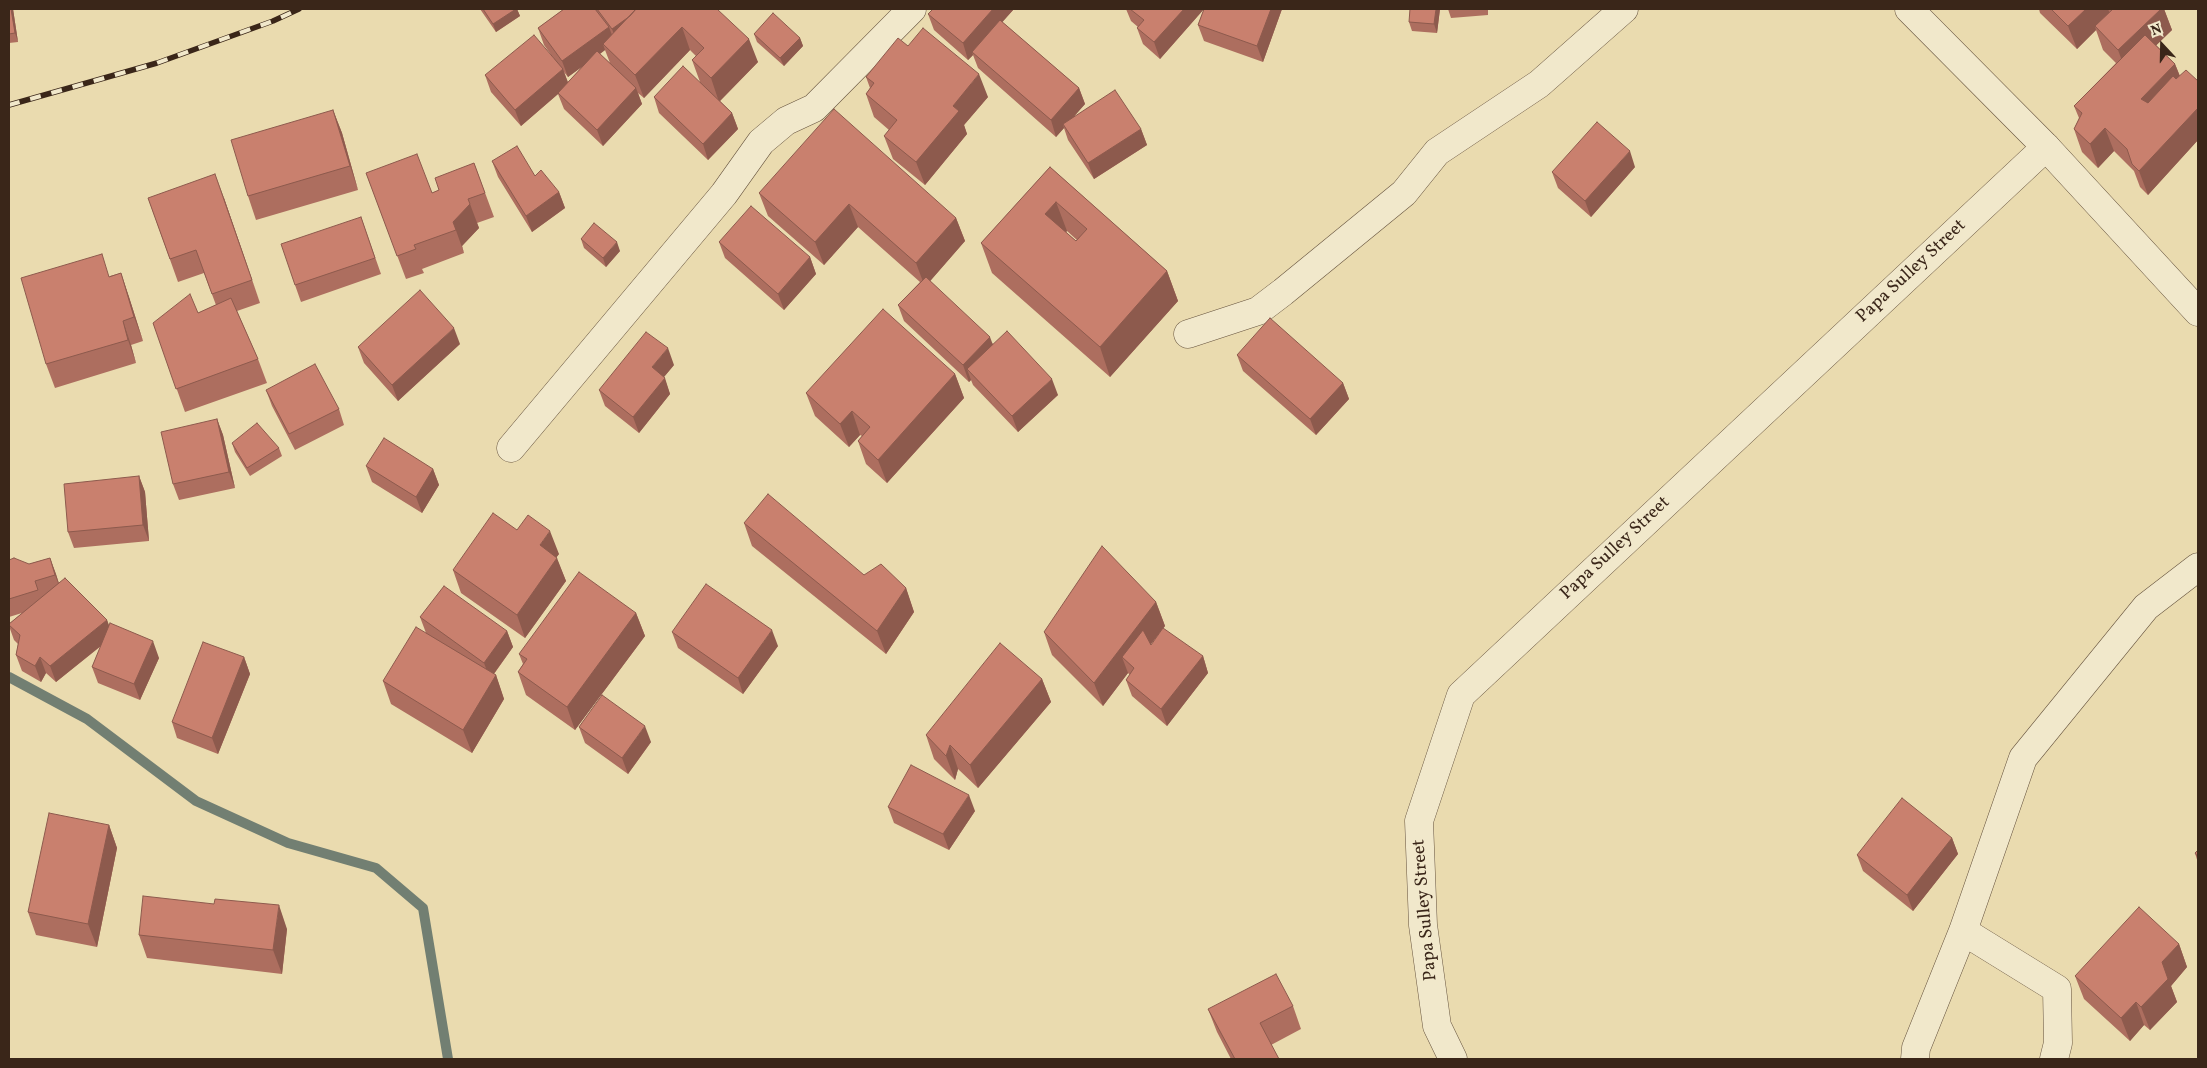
<!DOCTYPE html>
<html>
<head>
<meta charset="utf-8">
<style>
	body { margin:0 }
	#map { position:relative; width:2207px; height:1068px; overflow:hidden; background:#eadbaf; font-family:Vollkorn,serif }
	canvas { display:block }
	.frame { position:absolute; inset:0; border:10px solid #3a2619; pointer-events:none }
	.north { position:absolute; left:2137px; top:20px; width:50px; height:50px; -webkit-text-stroke:4px #f1e8cb; paint-order:stroke; rotate:339deg; font-size:14px; font-weight:700; line-height:20px; text-align:center; color:#3a2619 }
	.north::after { content:''; display:block; margin:auto; width:18px; height:22px; background:#3a2619; clip-path:polygon(50% 0,100% 100%,50% 72%,0 100%) }
</style>
</head>
<body>
<div id="map">
<canvas width="2207" height="1068"></canvas>
<div class="frame"></div>
<div class="north">N</div>
</div>
<script>
const ctx = document.querySelector('canvas').getContext('2d');
ctx.lineJoin = 'round';
const poly = rows => new Path2D(rows.map(r => 'M' + r).join(''));
function strokePath(path, color, width, dash) { ctx.strokeStyle = color; ctx.lineWidth = width; ctx.lineCap = dash ? 'butt' : 'round'; ctx.setLineDash(dash || []); ctx.stroke(path); }
function paint(path, color) { ctx.fillStyle = color; ctx.fill(path, 'evenodd'); }
function label(font, color, halo, rows, align = 'center') {
  ctx.font = font + ' Vollkorn,serif'; ctx.lineWidth = 5; ctx.setLineDash([]); ctx.textBaseline = 'middle'; ctx.strokeStyle = halo; ctx.fillStyle = color; for (const [text, x, y, turn = 0] of rows) {
    ctx.save(); ctx.translate(x, y); ctx.rotate((+turn || 0) * Math.PI / 180); ctx.textAlign = isNaN(turn) ? turn : align; if (halo) ctx.strokeText(text, 0, 0); ctx.fillText(text, 0, 0); ctx.restore();
  }
}
strokePath(poly([
	[9,677,87,719,196,801,288,843,376,868,423,908,448,1059]
]), '#727f72', 10);
const minor = poly([
	[1188,334,1258,311,1283,292,1404,193,1437,152,1539,84,1624,9],
	[511,448,724,194,761,142,786,121,814,108,912,9],
	[1963,931,2057,989,2058,1043,2054,1059],
	[1453,1059,1437,1026,1423,925,1419,821,1461,695,2046,147],
	[1915,1059,1916,1048,1963,931,2023,758,2146,607,2198,567]
]);
const tertiary = poly([
	[1909,9,2046,147,2198,312]
]);
strokePath(minor, '#66533e', 29);
strokePath(tertiary, '#66533e', 29);
strokePath(minor, '#f1e8cb', 28);
strokePath(tertiary, '#f1e8cb', 28);
const rail = poly([
	[9,105,157,63,273,21,299,9]
]);
strokePath(rail, '#3a2619', 5.5);
strokePath(rail, '#f1e8cb', 4, [11]);
paint(poly([
	[9,9,13,9,18,42,9,43],
	[480,9,517,9,520,16,496,32],
	[564,9,717,9,758,62,720,101,732,113,738,129,708,160,659,113,654,97,700,82,692,60,696,56,690,50,644,98,638,93,642,104,603,146,564,109,558,94,521,126,491,92,485,75,554,59,544,45,538,28],
	[605,50,610,63,600,54],
	[583,66,568,82,564,72,568,77],
	[933,9,1014,9,1002,22,1079,88,1085,104,1074,116,1141,129,1147,145,1094,179,1068,140,1064,128,1056,137,978,68,973,55,968,60,934,30,928,14],
	[1126,9,1204,9,1160,59,1143,44,1137,28,1138,27,1131,21],
	[1204,9,1282,9,1263,62,1204,41,1198,25],
	[1440,9,1437,33,1412,31,1409,22],
	[1448,9,1488,9,1488,15,1451,18],
	[2039,9,2164,9,2172,30,2156,45,2175,64,2180,76,2198,81,2198,140,2148,195,2140,187,2134,171,2114,151,2098,168,2082,152,2074,129,2079,118,2074,106,2116,63,2103,50,2096,30,2077,49,2040,13],
	[754,34,800,38,803,46,784,66,757,42],
	[908,46,988,97,964,125,967,134,925,185,893,159,884,136,889,130,874,117,866,94,870,88,866,77],
	[333,110,342,133,358,190,256,220,248,196],
	[492,161,535,176,559,192,565,208,532,232,498,177],
	[474,163,494,217,477,223,479,228,462,246,464,253,422,269,424,273,406,279,366,173,432,193,439,190],
	[1050,167,1167,271,1178,301,1110,377,992,273,981,243],
	[1067,231,1077,240,1076,241,1066,232],
	[1635,167,1591,217,1558,188,1552,172],
	[759,193,956,218,965,241,930,281,993,344,1058,395,1018,432,973,385,971,380,969,382,904,321,898,305,920,282,858,227,824,265,768,216],
	[148,198,224,198,260,303,237,311,258,359,267,383,185,412,153,323,198,313,216,305,204,273,178,282],
	[361,217,381,274,301,302,295,285],
	[581,239,620,251,606,267,584,248],
	[719,242,810,257,816,274,784,310,725,258],
	[121,273,129,297,143,341,131,345,136,363,55,388,46,364,110,276],
	[460,344,398,401,364,363,358,347],
	[1237,355,1343,383,1349,399,1316,435,1243,371],
	[674,365,664,377,670,394,639,433,605,406,599,390],
	[955,374,964,398,887,483,866,464,858,441,862,436,860,435,849,447,815,416,806,393],
	[266,390,339,409,344,425,295,450,272,406],
	[217,419,223,435,235,488,179,500,173,484],
	[232,443,279,448,282,456,250,476,235,452],
	[366,466,433,469,439,485,422,513,372,482],
	[139,476,145,492,149,541,74,548,68,532],
	[744,523,864,575,906,588,914,612,886,654,752,546],
	[517,530,559,554,556,557,566,581,525,638,461,593,453,570],
	[50,558,59,583,107,620,109,626,159,658,140,700,98,683,92,667,101,646,56,682,46,673,41,682,22,671,16,655,18,644,14,640,9,626,9,624,22,613,9,617,9,560,29,564],
	[1156,602,1165,626,1151,644,1151,645,1203,656,1208,673,1167,726,1132,696,1126,680,1130,675,1128,673,1103,706,1052,655,1044,632],
	[636,613,645,636,575,730,526,695,518,672,523,664,519,654],
	[420,617,507,631,513,647,494,674,496,675,504,699,472,753,391,704,383,681,426,633],
	[672,632,778,646,743,694,678,648],
	[244,657,250,674,218,754,177,738,172,722],
	[1042,679,1051,702,978,788,958,769,955,780,934,759,926,735],
	[579,727,651,742,628,774,585,743],
	[888,807,975,811,949,850,894,823],
	[109,825,117,848,97,947,36,935,28,912],
	[1952,838,1958,854,1913,911,1863,871,1857,855],
	[2198,850,2198,863,2195,853],
	[214,904,287,929,282,974,147,958,139,935],
	[2179,944,2187,967,2171,986,2177,1002,2150,1030,2144,1025,2130,1041,2084,999,2075,976],
	[1293,1006,1301,1029,1271,1045,1279,1059,1231,1059,1217,1032,1208,1009]
]), '#ad6e5f');
paint(poly([
	[11,9,13,9,18,42,15,33],
	[516,9,517,9,520,16,496,32,493,24],
	[993,9,1014,9,974,54,972,52,973,55,968,60,963,43],
	[1184,9,1204,9,1160,59,1154,42],
	[1271,9,1282,9,1263,62,1257,46],
	[1436,9,1440,9,1437,33,1434,24],
	[2086,9,2108,9,2111,16,2095,26,2096,30,2077,49,2068,26],
	[2161,9,2164,9,2172,30,2127,74,2118,50],
	[637,10,615,37,612,29],
	[609,27,615,43,603,44,605,50,568,77,562,61],
	[682,27,690,50,644,98,635,75],
	[800,38,803,46,784,66,780,58],
	[749,39,758,62,719,102,711,78],
	[2175,64,2184,87,2149,123,2141,99],
	[563,69,569,86,558,93,558,94,521,126,515,110],
	[979,74,988,97,964,125,967,134,925,185,916,162,953,106],
	[636,88,642,104,603,146,597,130],
	[1079,88,1085,104,1065,127,1063,124,1064,128,1056,137,1051,120],
	[2198,108,2198,140,2148,195,2139,171],
	[333,110,342,133,358,190,350,166],
	[732,113,738,129,708,160,703,144],
	[2105,128,2114,151,2098,168,2090,144],
	[1141,129,1147,145,1094,179,1088,163],
	[1630,151,1635,167,1591,217,1585,201],
	[215,174,224,198,260,303,252,280],
	[559,192,565,208,532,232,526,216],
	[1056,202,1067,231,1056,243,1045,214],
	[470,204,479,228,462,246,464,253,453,222],
	[849,204,858,227,824,265,815,242],
	[956,218,965,241,925,287,916,263],
	[617,242,620,251,606,267,603,258],
	[810,257,816,274,784,310,778,294],
	[1167,271,1178,301,1110,377,1100,347],
	[121,273,129,297,143,341,134,317],
	[123,321,131,345,136,363,128,340],
	[454,328,460,344,398,401,392,385],
	[990,337,996,353,967,369,971,380,969,382,963,365],
	[668,348,674,365,658,384,652,367],
	[955,374,964,398,887,483,878,460],
	[665,378,670,394,639,433,633,417],
	[1052,379,1058,395,1018,432,1012,416],
	[1343,383,1349,399,1316,435,1310,419],
	[852,411,860,435,849,447,840,424],
	[217,419,223,435,235,488,229,472],
	[433,469,439,485,422,513,416,497],
	[139,476,145,492,149,541,143,525],
	[550,531,559,554,548,569,540,545],
	[50,558,56,574,61,591,55,575],
	[557,558,566,581,525,638,517,615],
	[906,588,914,612,886,654,877,631],
	[1156,602,1165,626,1133,667,1122,657,1128,673,1103,706,1094,683],
	[636,613,645,636,575,730,567,707],
	[107,620,113,636,56,682,50,666],
	[772,630,778,646,743,694,738,678],
	[507,631,513,647,490,679,484,663],
	[153,641,159,658,140,700,134,684],
	[1203,656,1208,673,1167,726,1161,709],
	[40,657,46,673,41,682,35,666],
	[244,657,250,674,218,754,212,738],
	[496,675,504,699,472,753,463,730],
	[1042,679,1051,702,978,788,970,765],
	[645,726,651,742,628,774,622,758],
	[950,745,958,769,955,780,946,756],
	[969,795,975,811,949,850,943,834],
	[109,825,117,848,97,947,88,924],
	[1952,838,1958,854,1913,911,1907,895],
	[279,905,287,929,282,974,273,950],
	[2179,944,2187,967,2171,986,2177,1002,2150,1030,2141,1007,2162,962],
	[2136,1002,2144,1025,2130,1041,2121,1018]
]), '#8d5a4d');
const building = poly([
	[9,9,11,9,15,33,9,34,9,9],
	[483,9,516,9,493,24,483,9],
	[564,9,595,9,609,27,562,61,538,28,564,9],
	[597,9,636,9,630,16,612,29,597,9],
	[636,9,717,9,749,39,711,78,692,60,704,48,682,27,635,75,603,44,636,9],
	[933,9,993,9,963,43,928,14,933,9],
	[1130,9,1184,9,1154,42,1137,28,1144,20,1130,9],
	[1204,9,1271,9,1257,46,1198,25,1204,9],
	[1410,9,1436,9,1434,24,1409,22,1410,9],
	[2051,9,2086,9,2068,26,2051,9],
	[2113,9,2161,9,2118,50,2095,26,2113,9],
	[773,13,800,38,780,58,754,34,773,13],
	[1000,20,1079,88,1051,120,972,52,1000,20],
	[923,28,979,74,953,106,959,111,916,162,884,136,897,120,866,94,874,83,866,77,898,38,908,46,923,28],
	[534,35,563,69,515,110,485,75,534,35],
	[2145,35,2175,64,2141,99,2148,103,2173,76,2176,79,2186,70,2198,81,2198,108,2139,171,2132,164,2127,149,2105,128,2090,144,2074,129,2082,113,2074,106,2145,35],
	[597,51,636,88,597,130,558,93,597,51],
	[683,66,732,113,703,144,654,97,683,66],
	[1115,90,1141,129,1088,163,1063,124,1115,90],
	[834,109,956,218,916,263,849,204,815,242,759,193,834,109],
	[333,110,350,166,248,196,231,140,333,110],
	[1597,122,1630,151,1585,201,1552,172,1597,122],
	[517,146,535,176,541,170,559,192,526,216,492,161,517,146],
	[417,154,432,193,439,190,435,178,474,163,485,193,468,199,470,204,453,222,456,230,414,245,416,249,397,256,366,173,417,154],
	[1050,167,1167,271,1100,347,981,243,1050,167],
	[1056,202,1087,229,1076,241,1045,214,1056,202],
	[215,174,252,280,212,294,196,250,170,259,148,198,215,174],
	[751,206,810,257,778,294,719,242,751,206],
	[361,217,375,258,295,285,281,244,361,217],
	[594,223,617,242,603,258,581,239,594,223],
	[102,254,109,277,121,273,134,317,123,321,128,340,46,364,21,278,102,254],
	[926,277,990,337,963,365,898,305,926,277],
	[420,290,454,328,392,385,358,347,420,290],
	[190,294,198,313,231,298,258,359,176,389,153,323,190,294],
	[883,309,955,374,878,460,858,441,870,427,852,411,840,424,806,393,883,309],
	[1270,318,1343,383,1310,419,1237,355,1270,318],
	[1007,331,1052,379,1012,416,967,369,1007,331],
	[646,332,668,348,652,367,665,378,633,417,599,390,646,332],
	[315,364,339,409,289,434,266,390,315,364],
	[217,419,229,472,173,484,161,432,217,419],
	[257,423,279,448,247,468,232,443,257,423],
	[384,438,433,469,416,497,366,466,384,438],
	[139,476,143,525,68,532,64,484,139,476],
	[768,494,864,575,881,564,906,588,877,631,744,523,768,494],
	[493,513,517,530,528,515,550,531,540,545,557,558,517,615,453,570,493,513],
	[1102,546,1156,602,1094,683,1044,632,1102,546],
	[14,558,29,564,50,558,55,575,35,581,38,590,9,599,9,560,14,558],
	[579,572,636,613,567,707,518,672,527,659,519,654,579,572],
	[65,578,107,620,50,666,40,657,35,666,16,655,20,635,9,625,9,624,65,578],
	[706,584,772,630,738,678,672,632,706,584],
	[444,586,507,631,484,663,420,617,444,586],
	[110,623,153,641,134,684,92,667,110,623],
	[416,627,496,675,463,730,383,681,416,627],
	[1163,628,1203,656,1161,709,1126,680,1134,668,1122,657,1143,630,1151,645,1163,628],
	[203,642,244,657,212,738,172,722,203,642],
	[1000,643,1042,679,970,765,950,745,946,756,926,735,1000,643],
	[602,695,645,726,622,758,579,727,602,695],
	[911,765,969,795,943,834,888,807,911,765],
	[1902,798,1952,838,1907,895,1857,855,1902,798],
	[49,813,109,825,88,924,28,912,49,813],
	[2198,850,2198,857,2195,853,2198,850],
	[143,896,214,904,215,899,279,905,273,950,139,935,143,896],
	[2139,907,2179,944,2162,962,2168,979,2141,1007,2136,1002,2121,1018,2075,976,2139,907],
	[1276,974,1293,1006,1260,1023,1279,1059,1235,1059,1208,1009,1276,974]
]);
paint(building, '#c9806e');
strokePath(building, '#8d5a4d', 1);
label('18px', '#3a2619', '#f1e8cb', [
	["Papa Sulley Street",1912,272,-43],
	["Papa Sulley Street",1616,549,-43],
	["Papa Sulley Street",1426,910,-95]
]);
</script>
</body>
</html>
